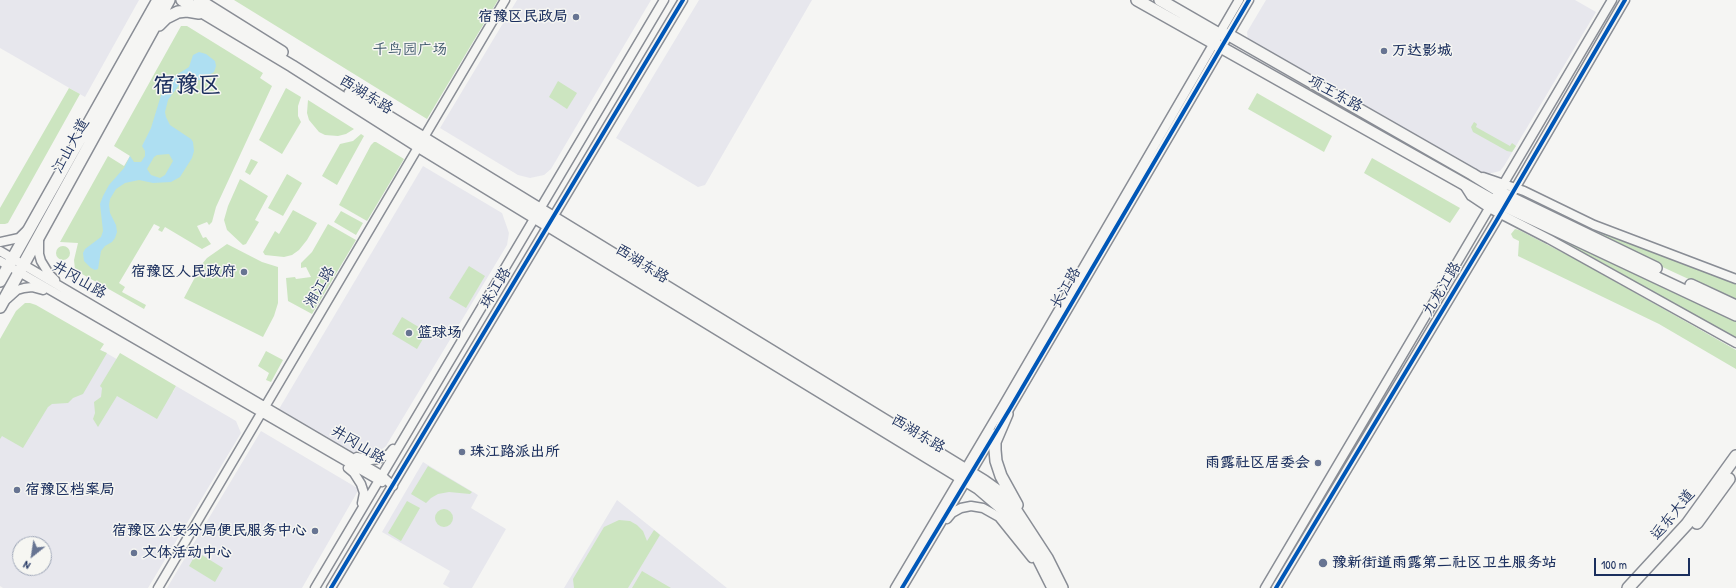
<!DOCTYPE html>
<html>
<head>
<meta charset="utf-8">
<style>
	body { margin:0 }
	#map { position:relative; width:1736px; height:588px; overflow:hidden; background:#f5f5f3; font-family:"Patrick Hand",sans-serif }
	canvas { display:block }
	.north { position:absolute; left:12px; top:536px; width:40px; height:40px; box-sizing:border-box; background:#f6f6f2; border:1px solid #9ea6b7; border-radius:50%; rotate:210deg; font-size:11px; font-weight:700; line-height:16px; text-align:center; color:#1b2f5e }
	.north::after { content:''; display:block; margin:auto; width:14px; height:18px; background:#677492; clip-path:polygon(50% 0,100% 100%,50% 72%,0 100%) }
	.scale { position:absolute; left:1594px; top:558px; width:96px; height:18px; box-sizing:border-box; border:2px solid #1b2f5e; border-top:0; padding-left:5px; font-size:12px; line-height:14px; white-space:nowrap; color:#1b2f5e; -webkit-text-stroke:3px #f6f6f2; paint-order:stroke }
</style>
</head>
<body>
<div id="map">
<canvas width="1736" height="588"></canvas>
<div class="north">N</div>
<div class="scale">100 m</div>
</div>
<script>
const ctx = document.querySelector('canvas').getContext('2d');
ctx.lineJoin = 'round';
function paint(path, color) { ctx.fillStyle = color; ctx.fill(path, 'evenodd'); }
const poly = rows => new Path2D(rows.map(r => 'M' + r).join(''));
function strokePath(path, color, width, dash) { ctx.strokeStyle = color; ctx.lineWidth = width; ctx.lineCap = dash ? 'butt' : 'round'; ctx.setLineDash(dash || []); ctx.stroke(path); }
function label(font, color, halo, rows, align = 'center') {
  ctx.font = font + ' "Patrick Hand","LXGW WenKai TC",sans-serif'; ctx.lineWidth = 3; ctx.setLineDash([]); ctx.textBaseline = 'middle'; ctx.strokeStyle = halo; ctx.fillStyle = color; for (const [text, x, y, turn = 0] of rows) {
    ctx.save(); ctx.translate(x, y); ctx.rotate((+turn || 0) * Math.PI / 180); ctx.textAlign = isNaN(turn) ? turn : align; if (halo) ctx.strokeText(text, 0, 0); ctx.fillText(text, 0, 0); ctx.restore();
  }
}
paint(poly([
	[0,0,139,0,85,97,0,48],
	[517,0,651,0,551,169,544,175,530,178,518,175,440,128],
	[699,0,812,0,705,185,698,187,616,138],
	[1266,0,1575,0,1596,12,1504,166,1500,171,1488,174,1481,173,1248,40,1247,32],
	[423,166,502,213,509,233,507,245,386,446,374,456,368,457,359,456,279,409],
	[43,316,173,392,176,386,236,421,241,433,148,588,3,588,0,586,0,391],
	[20,544,44,544,44,568,20,568],
	[261,431,359,489,302,588,167,588],
	[423,462,478,495,471,508,506,529,472,588,450,588,443,584,450,571,382,532],
	[617,500,727,588,564,588]
]), '#e7e7ed');
paint(poly([
	[234,0,498,0,427,119],
	[181,26,187,26,263,73,260,78,272,86,216,207,212,222,209,225,207,222,197,226,203,238,206,237,211,244,202,249,165,227,162,232,158,230,160,227,154,224,119,283,125,287,122,292,146,305,144,309,75,270,74,260,78,243,60,242,108,156,124,166,130,156,114,146],
	[558,81,577,93,567,109,549,97],
	[69,88,80,94,8,223,5,224,0,224,0,208],
	[286,88,301,97,298,106,298,116,301,122,282,154,259,140],
	[1257,93,1332,136,1324,152,1248,109],
	[308,100,354,129,346,134,338,136,325,135,319,132,309,120,307,113],
	[1474,122,1477,124,1476,127,1510,146,1512,143,1516,146,1512,152,1507,151,1473,132,1471,127],
	[361,134,364,136,337,185,322,176,340,144,353,141],
	[374,142,376,142,404,159,367,221,339,205,371,145],
	[1372,158,1460,208,1450,223,1364,173],
	[251,159,258,162,250,175,245,172],
	[287,174,302,183,283,216,268,208],
	[240,179,268,196,255,220,259,222,246,244,243,245,227,230,224,220,228,206],
	[293,210,317,223,307,240,299,250,292,255,284,257,265,255,263,252,275,231,279,234],
	[341,211,363,223,356,235,334,222],
	[1565,215,1736,282,1736,301,1615,245],
	[1520,219,1736,321,1736,338,1701,320,1603,263,1522,222,1519,221],
	[328,224,356,240,312,314,288,301,286,278,295,277,296,279,311,277,306,267,301,268,301,263,312,252],
	[1515,229,1519,230,1577,260,1736,350,1736,369,1659,324,1518,256,1519,241,1513,238,1511,234],
	[227,244,262,262,278,267,278,303,274,316,263,337,184,298,202,264,207,258],
	'56 253a7 7 0 1 1 14 0a7 7 0 1 1-14 0Z',
	[469,266,485,276,466,308,449,298],
	[25,303,30,303,36,305,104,344,100,350,107,353,83,394,73,398,68,403,52,404,48,407,23,448,2,436,0,439,0,339,16,311],
	[402,317,427,332,417,349,392,334],
	[266,351,283,360,271,382,266,380,269,373,258,366],
	[120,353,176,386,157,419,117,396,98,427,93,419,95,413,94,402,101,397,102,388,100,386],
	[428,466,472,492,470,494,449,492,438,494,431,498,426,503,411,494],
	[407,501,420,508,401,541,388,533],
	'435 518a9 9 0 1 1 18 0a9 9 0 1 1-18 0Z',
	[619,520,630,521,637,525,643,531,647,541,654,530,660,535,628,588,574,588,573,579,604,527],
	[197,552,223,568,215,582,189,566],
	[642,571,671,588,632,588]
]), '#cce5c0');
paint(poly([
	[199,52,206,54,215,61,216,66,214,72,202,79,196,81,188,81,179,85,168,100,165,112,166,117,170,125,191,139,193,142,194,151,192,158,180,177,171,182,153,183,139,180,125,183,116,189,110,199,109,205,110,213,116,225,117,232,115,238,112,242,105,246,101,251,98,269,95,270,91,268,84,261,83,253,85,249,101,237,103,231,100,204,103,196,109,185,124,168,130,156,134,162,141,162,145,156,145,151,142,146,151,128,162,92,170,79,189,67,193,55],
	[169,154,173,161,165,175,160,178,151,175,147,169,154,157,157,155]
]), '#aedff2');
const minor = poly([
	[1483,177,1524,191,1594,225,1736,279],
	[1464,185,1471,196,1489,208,1549,239,1736,343],
	[39,239,39,254,41,261,49,274,55,280],
	[0,242,19,238,26,231],
	[0,251,381,475,393,486],
	[0,261,382,482],
	[7,299,17,290,24,288,32,287,43,290],
	[1004,418,1249,0],
	[357,457,371,460,378,459,389,454,393,449],
	[348,468,354,473,361,484,364,493,362,503],
	[947,519,952,513,961,508,971,506,983,508,999,517,1032,558],
	[158,588,505,0],
	[315,588,664,0],
	[331,588,683,0],
	[895,588,1004,404,1239,0],
	[902,588,994,434],
	[1265,588,1612,0],
	[1276,588,1495,223,1625,0]
]);
const major = poly([
	[182,0,292,66,418,146,978,488,1006,512,1038,558,1053,588],
	[199,0,282,52],
	[1137,0,1494,201,1736,315],
	[1160,0,1219,34,1229,35,1472,174,1509,197,1656,268],
	[159,25,166,18,178,12,187,11,199,13],
	[350,93,984,481,998,491,1017,512,1047,558,1062,588],
	[0,281,158,0],
	[1691,285,1736,306],
	[0,307,169,0],
	[1007,414,995,442,995,450,996,461,1001,476,1017,505],
	[1697,523,1729,479],
	[1628,588,1687,524,1736,456]
]);
strokePath(minor, '#898d95', 11);
strokePath(major, '#898d95', 14);
strokePath(minor, '#f5f5f3', 8);
strokePath(major, '#f5f5f3', 11);
strokePath(poly([
	[331,588,683,0],
	[902,588,1011,407,1249,0],
	[1276,588,1495,223,1625,0]
]), '#0057b8', 4);
for (const [x, y, r, color] of [
	[576,17,4,"#677492"],
	[1384,51,4,"#677492"],
	[244,272,4,"#677492"],
	[409,333,4,"#677492"],
	[462,452,4,"#677492"],
	[1318,463,4,"#677492"],
	[17,490,4,"#677492"],
	[315,531,4,"#677492"],
	[134,553,4,"#677492"],
	[1323,563,5,"#677492"]
]) { const dot = new Path2D(); dot.arc(x, y, r, 0, 2 * Math.PI); ctx.fillStyle = color; ctx.fill(dot); strokePath(dot, '#f6f6f2', 1.5); }
label('bold 15px', '#1b2f5e', '#f6f6f2', [
	["宿豫区民政局",568,17,"right"],
	["万达影城",1392,51],
	["宿豫区人民政府",236,272,"right"],
	["篮球场",417,333],
	["珠江路派出所",470,452],
	["雨露社区居委会",1310,463,"right"],
	["宿豫区档案局",25,490],
	["宿豫区公安分局便民服务中心",307,531,"right"],
	["文体活动中心",142,553],
	["豫新街道雨露第二社区卫生服务站",1332,563]
], 'left');
label('15px', '#3f596c', '#f6f6f2', [
	["千鸟园广场",410,50]
]);
label('15px', '#1b2f5e', '#f6f6f2', [
	["项王东路",1335,94,29],
	["西湖东路",366,95,32],
	["江山大道",71,146,-61],
	["西湖东路",642,264,32],
	["井冈山路",79,280,30],
	["湘江路",320,287,-60],
	["珠江路",496,288,-59],
	["长江路",1066,288,-60],
	["九龙江路",1442,289,-59],
	["西湖东路",918,434,31],
	["井冈山路",358,445,31],
	["运东大道",1673,515,-51]
]);
label('bold 23px', '#1b2f5e', '#f6f6f2', [
	["宿豫区",187,86]
]);
</script>
</body>
</html>
